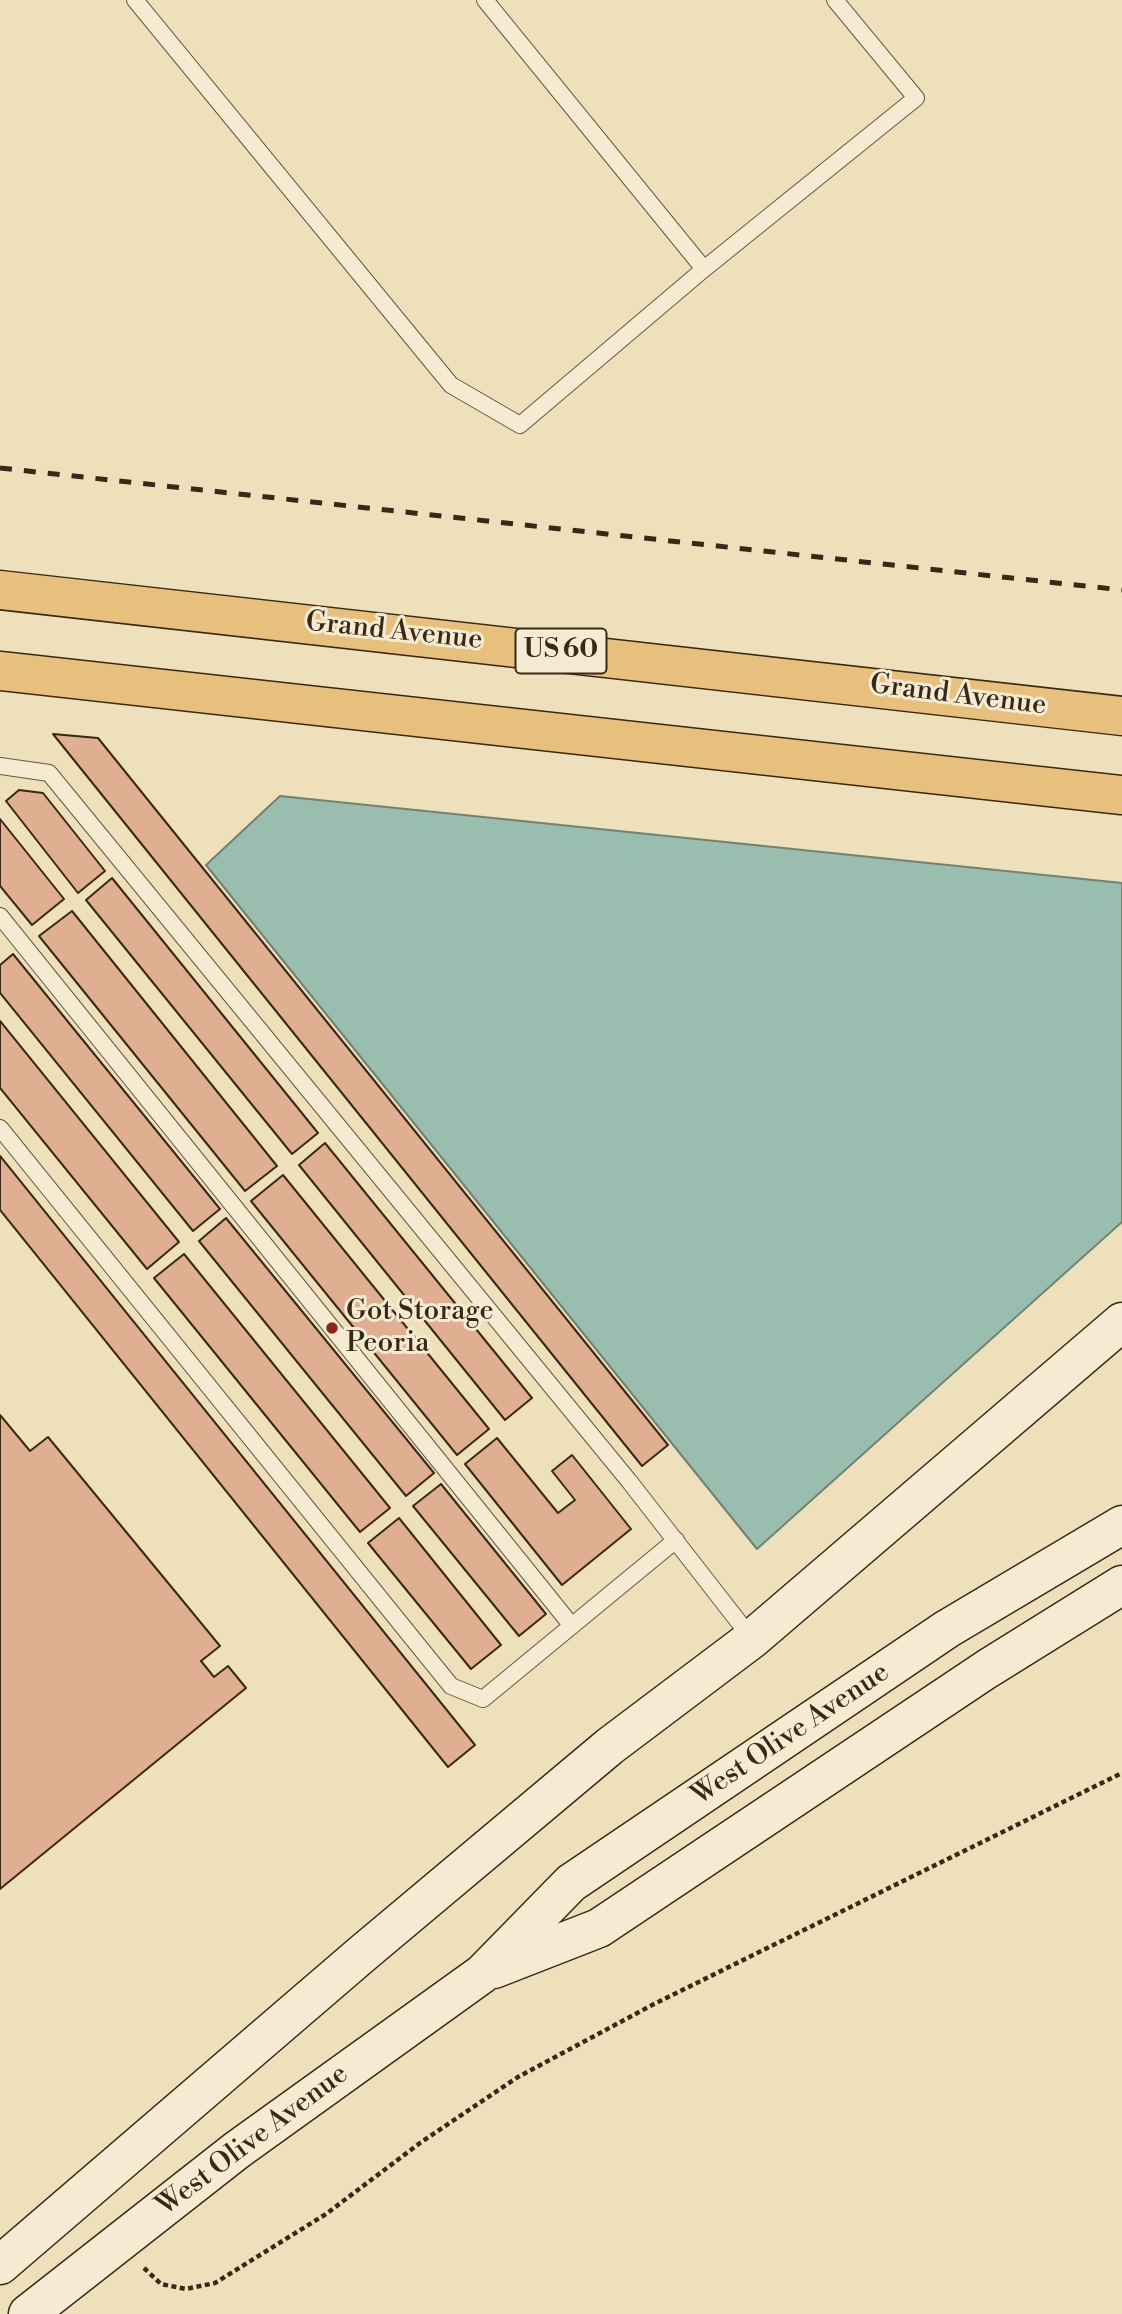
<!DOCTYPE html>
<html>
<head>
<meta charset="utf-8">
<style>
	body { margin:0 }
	canvas { display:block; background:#eee0ba }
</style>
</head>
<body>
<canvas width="1122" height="2314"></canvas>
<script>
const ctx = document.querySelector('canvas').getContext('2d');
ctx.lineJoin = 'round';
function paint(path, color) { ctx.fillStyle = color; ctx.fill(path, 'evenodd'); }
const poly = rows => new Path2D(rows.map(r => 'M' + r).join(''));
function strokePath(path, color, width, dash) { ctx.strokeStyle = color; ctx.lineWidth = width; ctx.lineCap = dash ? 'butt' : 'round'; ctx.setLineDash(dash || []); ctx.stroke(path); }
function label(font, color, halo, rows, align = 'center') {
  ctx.font = font + ' "Libre Bodoni",serif'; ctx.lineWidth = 6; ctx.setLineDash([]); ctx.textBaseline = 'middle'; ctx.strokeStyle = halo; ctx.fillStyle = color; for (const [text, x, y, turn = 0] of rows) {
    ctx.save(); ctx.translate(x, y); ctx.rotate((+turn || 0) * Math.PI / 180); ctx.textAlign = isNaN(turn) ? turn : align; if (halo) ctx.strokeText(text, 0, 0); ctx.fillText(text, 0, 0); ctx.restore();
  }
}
const water = poly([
	[280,796,1122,883,1122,1222,757,1549,206,865,280,796]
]);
paint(water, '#99bdaf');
strokePath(water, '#738173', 2);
const building = poly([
	[53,734,98,738,668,1445,642,1466,53,734],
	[19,790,43,793,105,871,78,893,6,801,19,790],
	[0,819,64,899,32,925,0,886,0,819],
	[112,878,318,1133,292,1154,86,900,112,878],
	[72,911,277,1166,245,1191,39,936,72,911],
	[13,954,220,1209,193,1231,0,993,0,965,13,954],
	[0,1021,179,1242,147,1269,0,1088,0,1021],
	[325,1143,532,1398,505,1420,299,1165,325,1143],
	[0,1156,475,1745,448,1767,0,1210,0,1156],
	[283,1175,489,1429,457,1455,251,1201,283,1175],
	[226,1218,434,1473,406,1496,199,1241,226,1218],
	[184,1254,390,1508,360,1532,154,1278,184,1254],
	[0,1415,30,1451,48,1437,220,1646,201,1661,214,1677,228,1666,246,1688,0,1889,0,1415],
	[497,1438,558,1513,575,1500,552,1471,572,1455,631,1529,562,1585,465,1464,497,1438],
	[441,1484,546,1614,519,1636,413,1506,441,1484],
	[399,1518,501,1645,471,1669,368,1543,399,1518]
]);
paint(building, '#e0ae90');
strokePath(building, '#392818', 2);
const service = poly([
	[135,0,451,385,520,425,704,269,916,98,835,0],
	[485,0,704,269],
	[0,766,49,773,629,1481,752,1639],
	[0,916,572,1626],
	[0,1128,451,1686,483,1699,676,1540]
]);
const secondary = poly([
	[494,1969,599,1928,987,1669,1122,1585],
	[0,2265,362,1954,610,1746,752,1639,1122,1322],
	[28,2314,237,2150,482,1974,571,1883,947,1629,1122,1525]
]);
const trunk = poly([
	[0,590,1122,716],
	[0,671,1122,795]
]);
strokePath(service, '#665640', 18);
strokePath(secondary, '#392818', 41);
strokePath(trunk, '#392818', 41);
strokePath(poly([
	[144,2268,161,2284,186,2289,215,2283,326,2214,420,2143,518,2077,654,2004,1122,1773]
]), '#392818', 4.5, [5, 3.5]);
strokePath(service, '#f4ebd2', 16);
strokePath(secondary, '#f4ebd2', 38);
strokePath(trunk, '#e7c07d', 38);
strokePath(poly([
	[0,468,1122,590]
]), '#392818', 5, [12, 12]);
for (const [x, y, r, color] of [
	[332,1328,7,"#8f2418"]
]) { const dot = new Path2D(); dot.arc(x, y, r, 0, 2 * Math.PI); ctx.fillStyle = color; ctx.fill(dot); strokePath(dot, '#f4ebd2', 2.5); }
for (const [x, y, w] of [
	[561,651,91]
]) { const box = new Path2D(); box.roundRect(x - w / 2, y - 22.5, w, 45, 5); ctx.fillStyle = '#f4ebd2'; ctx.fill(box); strokePath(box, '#392818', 2); }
label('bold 26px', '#392818', null, [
	["US 60",561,651]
]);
label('28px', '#392818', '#f4ebd2', [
	["Grand Avenue",394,632,6],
	["Grand Avenue",958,696,7],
	["West Olive Avenue",791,1735,-34],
	["West Olive Avenue",253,2141,-37]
]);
label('28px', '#392818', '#f4ebd2', [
	["Got Storage",346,1312],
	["Peoria",346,1344]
], 'left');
</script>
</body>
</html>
